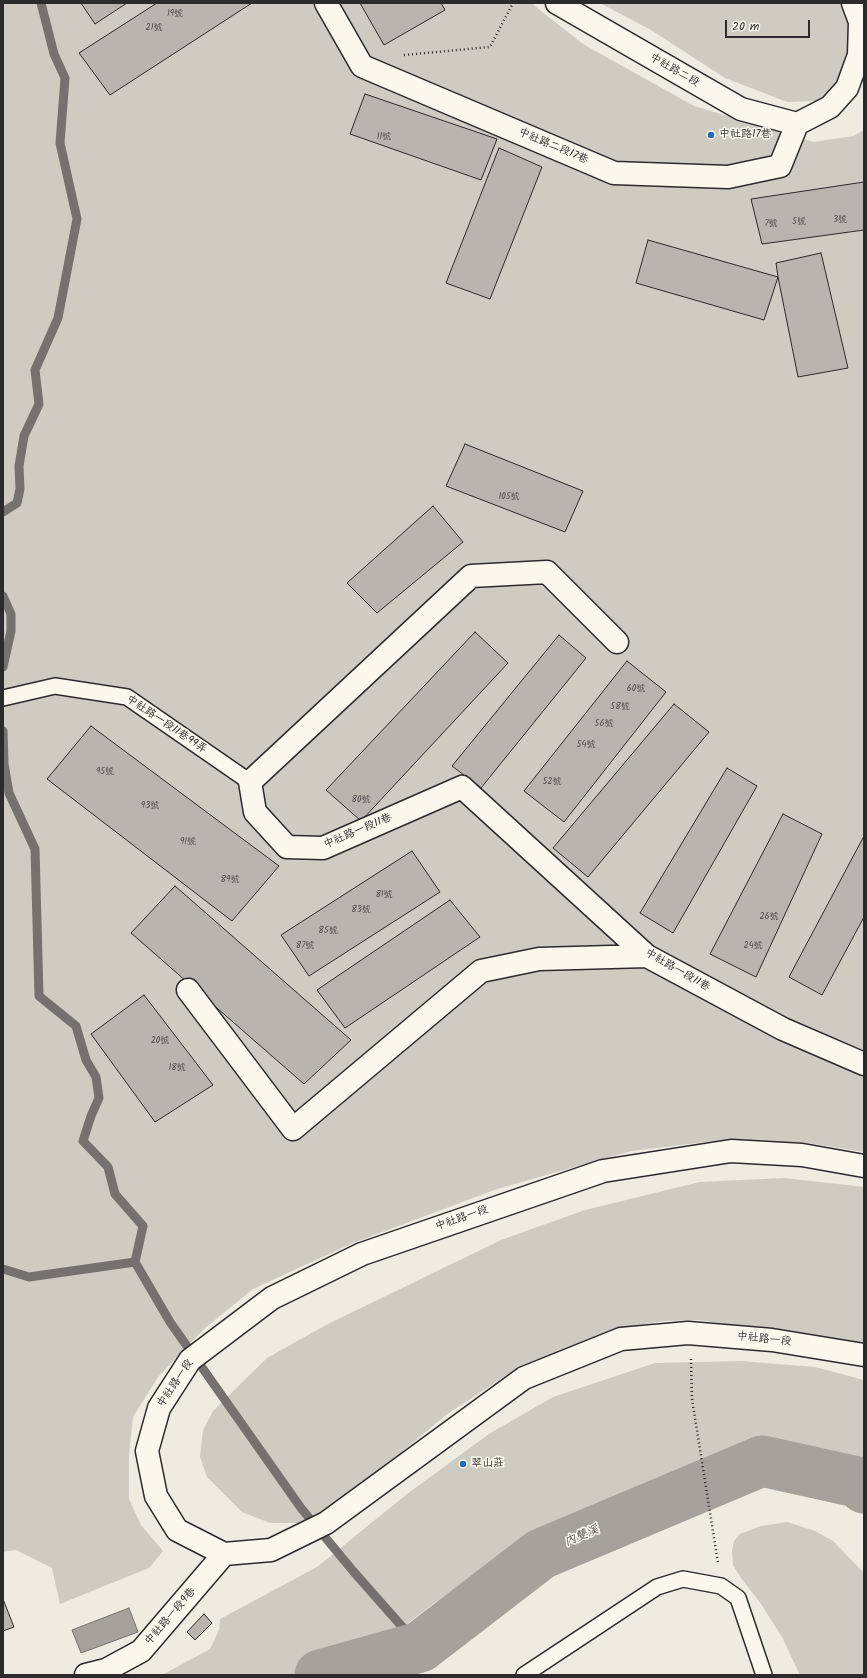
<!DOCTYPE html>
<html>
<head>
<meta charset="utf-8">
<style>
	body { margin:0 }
	#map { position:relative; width:867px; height:1678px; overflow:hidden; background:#eeebe0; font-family:Kalam,sans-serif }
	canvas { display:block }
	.frame { position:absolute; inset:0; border:4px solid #2b2b2b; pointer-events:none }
	.scale { position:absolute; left:725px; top:20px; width:85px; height:18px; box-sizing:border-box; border:2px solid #2b2b2b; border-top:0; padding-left:5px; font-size:12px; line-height:14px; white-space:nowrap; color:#2b2b2b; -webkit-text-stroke:3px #fbf7ec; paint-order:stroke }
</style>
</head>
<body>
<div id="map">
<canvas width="867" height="1678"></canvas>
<div class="frame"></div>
<div class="scale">20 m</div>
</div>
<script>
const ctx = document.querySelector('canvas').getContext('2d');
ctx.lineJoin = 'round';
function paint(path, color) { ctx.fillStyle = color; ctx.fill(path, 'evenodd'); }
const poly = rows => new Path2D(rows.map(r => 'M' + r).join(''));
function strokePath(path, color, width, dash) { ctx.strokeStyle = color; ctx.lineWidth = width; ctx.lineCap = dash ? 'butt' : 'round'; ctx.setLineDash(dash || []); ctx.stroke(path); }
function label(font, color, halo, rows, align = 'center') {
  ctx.font = font + ' Kalam,"LXGW WenKai TC",sans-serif'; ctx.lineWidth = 3; ctx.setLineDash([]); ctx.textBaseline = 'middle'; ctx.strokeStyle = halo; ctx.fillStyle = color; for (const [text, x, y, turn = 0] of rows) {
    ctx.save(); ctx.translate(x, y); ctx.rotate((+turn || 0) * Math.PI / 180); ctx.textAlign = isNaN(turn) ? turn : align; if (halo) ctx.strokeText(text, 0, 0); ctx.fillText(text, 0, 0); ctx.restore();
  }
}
paint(poly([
	[3,3,531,3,583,44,694,106,814,142,853,136,864,130,864,1152,808,1143,731,1139,631,1151,497,1189,353,1243,253,1289,205,1328,158,1377,133,1417,129,1455,129,1499,141,1525,163,1551,149,1568,60,1604,52,1568,16,1550,3,1552],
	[600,3,844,3,850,18,852,48,832,95,815,101,787,102,725,78,651,30],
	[784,1178,864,1187,864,1345,799,1334,698,1320,664,1321,632,1326,522,1365,446,1415,361,1486,326,1509,298,1523,270,1523,242,1512,207,1477,200,1457,203,1430,213,1411,267,1358,326,1325,501,1240,585,1210,700,1182],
	[741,1361,815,1367,864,1380,864,1480,819,1459,778,1450,726,1460,619,1508,518,1550,434,1603,394,1634,351,1658,292,1675,162,1675,210,1649,219,1630,220,1619,317,1567,407,1494,489,1434,553,1397,655,1363],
	[787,1522,815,1531,833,1541,864,1573,864,1675,800,1675,782,1637,761,1604,741,1578,733,1565,732,1551,734,1541,740,1534,761,1526]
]), '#cecbc2');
const water = poly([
	[129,1608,138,1632,81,1653,72,1630,129,1608]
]);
paint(water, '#a4a29a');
strokePath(water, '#74726e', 1);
strokePath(poly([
	[3,512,17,503,20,489,19,466,24,436,39,404,35,370,58,318,77,219,60,143,65,78,54,54,41,3],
	[3,596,11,614,11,631,3,667],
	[3,731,4,764,9,793,35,849,39,996,76,1026,86,1060,96,1077,99,1098,91,1116,83,1141,108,1167,115,1194,143,1226,135,1262,170,1322,301,1508,353,1571,420,1647],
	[3,1269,29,1277,135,1262]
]), '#74726e', 9);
strokePath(poly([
	[320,1675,420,1647,541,1554,762,1461,857,1482,864,1488]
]), '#a4a29a', 51);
const building = poly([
	[81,3,127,3,95,24,81,3],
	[157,3,252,3,110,95,79,53,157,3],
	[360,3,441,3,445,10,384,45,360,3],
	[365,94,497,139,481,180,350,134,365,94],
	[499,148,542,167,490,299,446,283,499,148],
	[864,182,864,230,762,244,751,199,864,182],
	[648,240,778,277,764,320,636,283,648,240],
	[821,253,848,368,798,377,778,277,776,263,821,253],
	[465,444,583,491,565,532,446,486,465,444],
	[433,506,463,542,377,613,347,583,433,506],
	[475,632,508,663,361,821,326,790,475,632],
	[559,635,586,658,481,788,452,766,559,635],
	[627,661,666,692,564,822,524,791,627,661],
	[674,704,709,732,588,877,553,848,674,704],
	[91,726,279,866,232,921,47,779,91,726],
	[727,768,757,786,673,933,640,913,727,768],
	[783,814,822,834,756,977,710,954,783,814],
	[864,836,864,917,822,995,789,977,864,836],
	[412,851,440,892,309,976,281,935,412,851],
	[175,886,351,1040,304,1084,131,933,175,886],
	[450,900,480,937,345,1028,317,990,450,900],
	[144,995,213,1085,155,1122,91,1034,144,995],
	[3,1599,14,1627,3,1631,3,1599],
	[204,1614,212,1623,195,1640,187,1632,204,1614]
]);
paint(building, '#b8b5ae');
strokePath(building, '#2b2b2b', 1);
const lane = poly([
	[3,698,55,686,127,697,250,782],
	[524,1675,657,1587,683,1579,721,1586,738,1598,764,1675]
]);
const street = poly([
	[326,3,362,66,614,173,728,177,780,166,797,124],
	[557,3,741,109,797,124],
	[797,124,830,107,847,88,859,55,860,22,853,3],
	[617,642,547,572,471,576,250,782,255,812,287,847,323,848,462,787,647,956,783,1029,864,1064],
	[188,990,293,1129,481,971,539,959,647,956],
	[864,1166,802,1155,731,1151,603,1171,362,1254,272,1298,190,1360,159,1408,147,1451,156,1496,177,1530,224,1554,271,1550,326,1523,524,1378,621,1339,688,1333,772,1340,864,1355],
	[86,1675,106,1670,141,1651,224,1554]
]);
strokePath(lane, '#2b2b2b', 18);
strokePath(street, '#2b2b2b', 25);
strokePath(poly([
	[404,55,490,47,513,3],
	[691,1359,692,1399,718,1563]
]), '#2b2b2b', 2.5, [1, 3]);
strokePath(lane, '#fbf7ec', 15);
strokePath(street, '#fbf7ec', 22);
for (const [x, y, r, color] of [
	[711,135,4,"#1f6fb2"],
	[463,1464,4,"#1f6fb2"]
]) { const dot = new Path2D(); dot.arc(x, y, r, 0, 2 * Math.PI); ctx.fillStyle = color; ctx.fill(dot); strokePath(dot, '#fbf7ec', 1.5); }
label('9px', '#4e4e4c', null, [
	["19號",175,14],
	["21號",154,28],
	["11號",384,137],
	["3號",840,220],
	["5號",799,222],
	["7號",771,224],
	["105號",509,497],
	["60號",636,689],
	["58號",620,707],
	["56號",604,724],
	["54號",586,745],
	["95號",105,772],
	["52號",552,782],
	["80號",361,800],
	["93號",150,806],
	["91號",188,842],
	["89號",230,880],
	["81號",384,895],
	["83號",361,910],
	["26號",769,917],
	["85號",328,931],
	["87號",305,946],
	["24號",753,946],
	["20號",160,1041],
	["18號",177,1068]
]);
label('11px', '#2b2b2b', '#fbf7ec', [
	["中社路二段",674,71,30],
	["中社路二段17巷",553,147,23],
	["中社路一段11巷99弄",166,725,34],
	["中社路一段11巷",358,832,-23],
	["中社路一段11巷",677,971,30],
	["中社路一段",462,1219,-19],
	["中社路一段",764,1340,6],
	["中社路一段",176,1384,-56],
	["中社路一段9巷",171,1617,-49]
]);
label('11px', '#2b2b2b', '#fbf7ec', [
	["中社路17巷",719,135],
	["翠山莊",471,1464]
], 'left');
label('italic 12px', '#555552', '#fbf7ec', [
	["內雙溪",582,1537,-23]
]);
</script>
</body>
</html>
